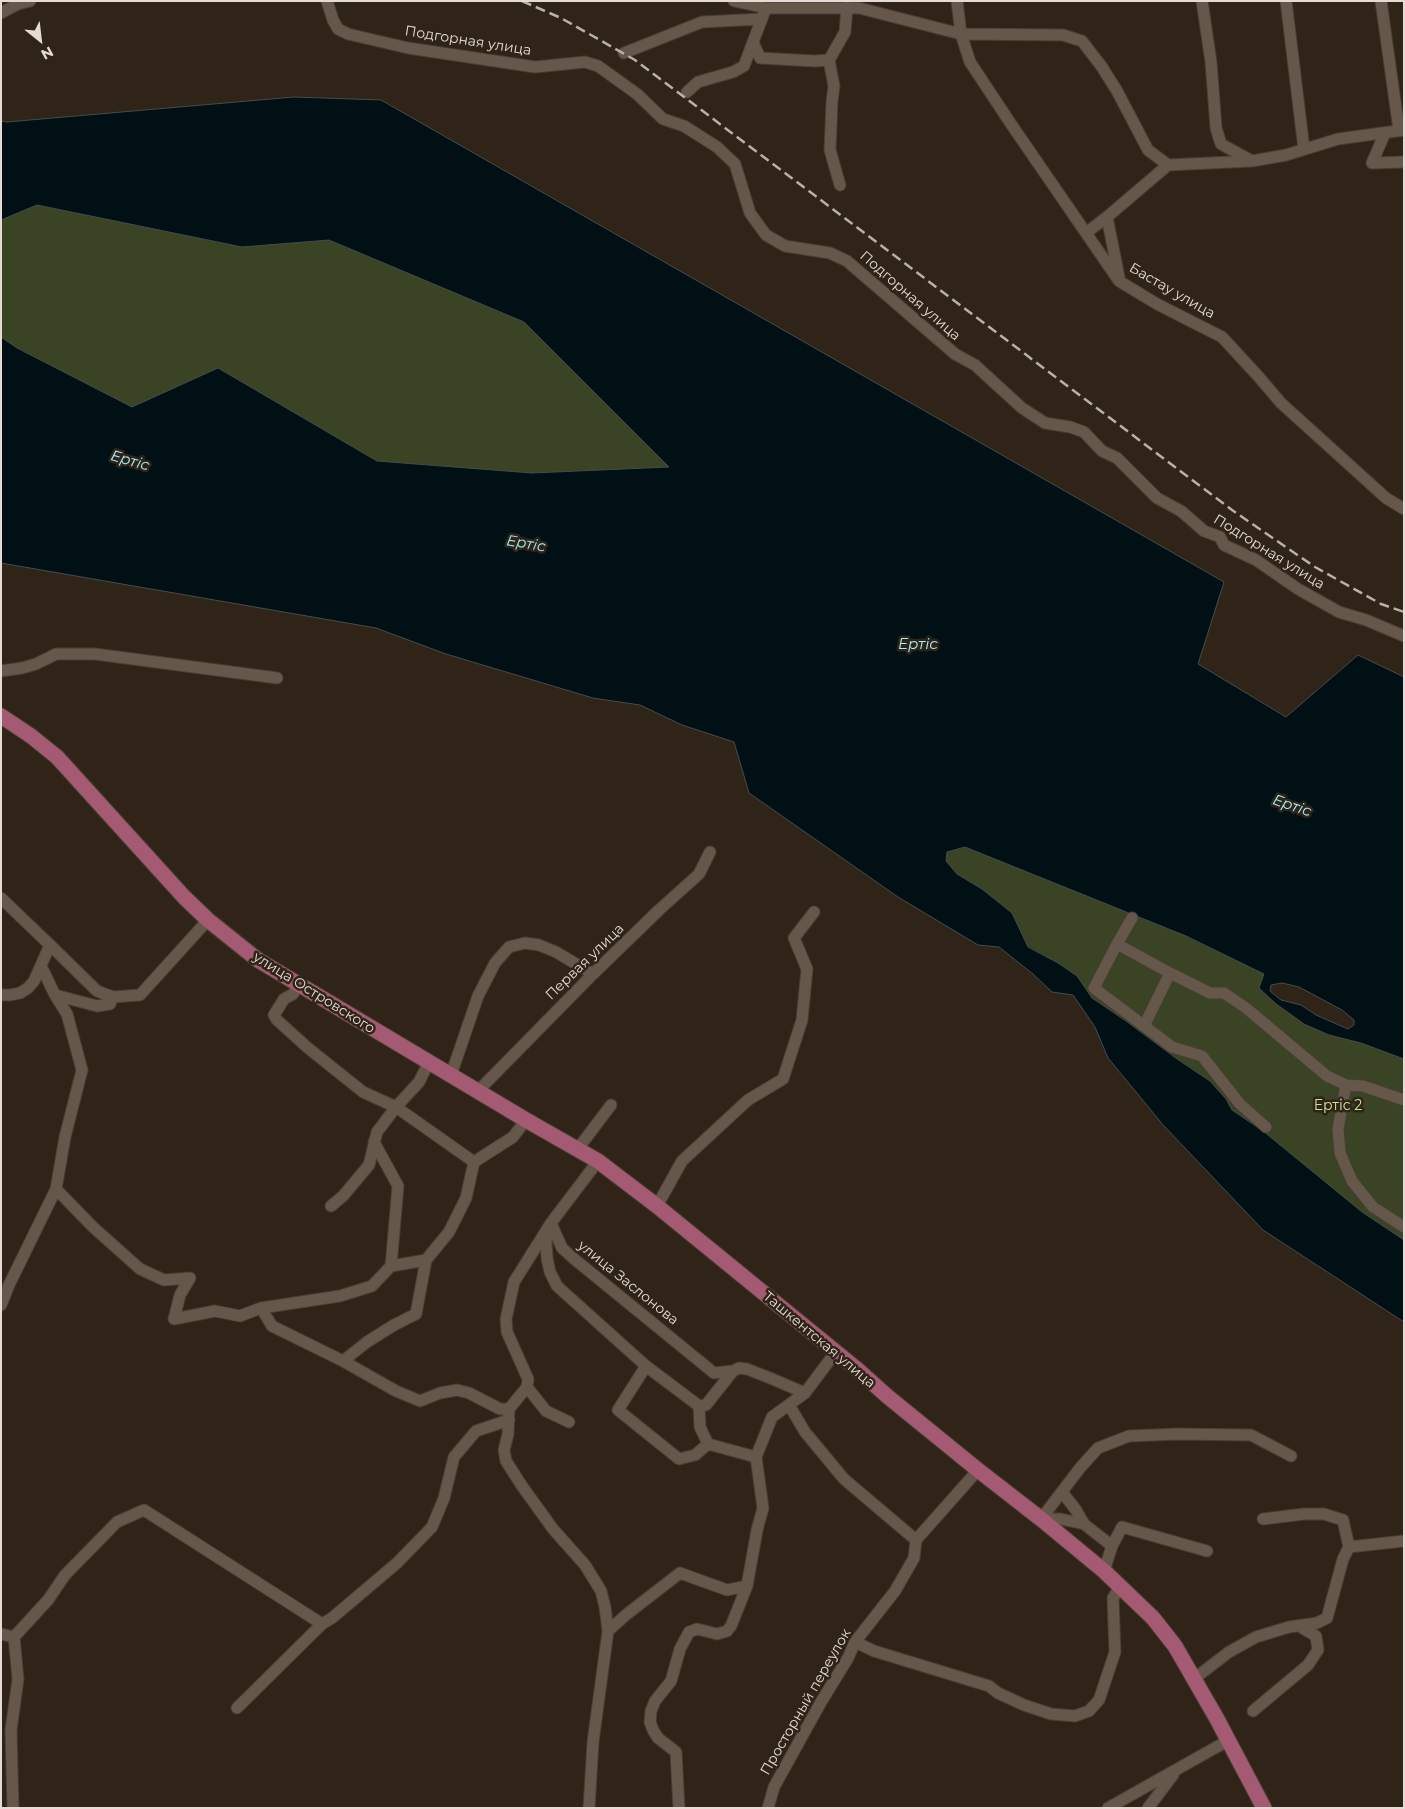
<!DOCTYPE html>
<html>
<head>
<meta charset="utf-8">
<style>
	body { margin:0 }
	#map { position:relative; width:1405px; height:1809px; overflow:hidden; background:#302418; font-family:Montserrat,sans-serif }
	canvas { display:block }
	.frame { position:absolute; inset:0; border:2px solid #e4dbd4; pointer-events:none }
	.north { position:absolute; left:15px; top:15px; width:50px; height:50px; -webkit-text-stroke:4px #302418; paint-order:stroke; rotate:151deg; font-size:14px; font-weight:700; line-height:20px; text-align:center; color:#e4dbd4 }
	.north::after { content:''; display:block; margin:auto; width:18px; height:22px; background:#e4dbd4; clip-path:polygon(50% 0,100% 100%,50% 72%,0 100%) }
</style>
</head>
<body>
<div id="map">
<canvas width="1405" height="1809"></canvas>
<div class="frame"></div>
<div class="north">N</div>
</div>
<script>
const ctx = document.querySelector('canvas').getContext('2d');
ctx.lineJoin = 'round';
function paint(path, color) { ctx.fillStyle = color; ctx.fill(path, 'evenodd'); }
const poly = rows => new Path2D(rows.map(r => 'M' + r).join(''));
function strokePath(path, color, width, dash) { ctx.strokeStyle = color; ctx.lineWidth = width; ctx.lineCap = dash ? 'butt' : 'round'; ctx.setLineDash(dash || []); ctx.stroke(path); }
function label(font, color, halo, rows, align = 'center') {
  ctx.font = font + ' Montserrat,sans-serif'; ctx.lineWidth = 5; ctx.setLineDash([]); ctx.textBaseline = 'middle'; ctx.strokeStyle = halo; ctx.fillStyle = color; for (const [text, x, y, turn = 0] of rows) {
    ctx.save(); ctx.translate(x, y); ctx.rotate((+turn || 0) * Math.PI / 180); ctx.textAlign = isNaN(turn) ? turn : align; if (halo) ctx.strokeText(text, 0, 0); ctx.fillText(text, 0, 0); ctx.restore();
  }
}
paint(poly([
	[37,205,242,247,329,240,524,322,670,467,532,473,377,461,218,368,132,407,17,348,1,337,1,220],
	[965,847,1186,936,1264,974,1260,988,1275,1003,1304,1024,1329,1035,1361,1043,1404,1059,1404,1240,1362,1212,1263,1131,1232,1110,1226,1099,1193,1069,1177,1059,1126,1021,1092,998,1077,976,1058,963,1028,946,1012,913,982,889,957,874,946,861,946,852]
]), '#3a4324');
const water = poly([
	[294,97,381,100,1224,582,1198,664,1286,717,1358,655,1404,677,1404,1059,1361,1043,1329,1035,1304,1024,1275,1003,1259,988,1264,974,1186,936,965,847,947,852,946,861,957,874,982,889,1012,913,1028,947,1058,963,1077,976,1092,998,1126,1021,1177,1059,1210,1081,1226,1099,1232,1110,1263,1131,1362,1212,1404,1240,1404,1322,1263,1230,1164,1126,1108,1058,1095,1027,1073,995,1052,992,1033,974,999,947,978,945,898,897,749,793,734,742,682,725,640,705,593,698,446,654,376,628,1,563,1,337,17,348,132,407,218,368,377,461,532,473,669,467,524,322,329,240,242,247,37,205,1,220,1,121,7,122,294,97],
	[1282,983,1299,987,1342,1010,1354,1020,1354,1025,1348,1029,1316,1015,1301,1005,1281,1000,1270,991,1271,985,1282,983]
]);
paint(water, '#001014');
strokePath(water, '#444d4e', 1);
const minor = poly([
	[327,1,333,20,338,29,348,34,408,48,535,67,585,62,598,66,637,94,663,119,684,126,717,147,735,164,750,213,766,235,785,246,830,253,847,261,955,354,975,365,1022,408,1045,423,1070,427,1084,432,1102,451,1117,458,1157,498,1181,511,1204,531,1220,537,1224,545,1256,560,1298,589,1339,612,1366,620,1404,636],
	[734,1,766,8,859,8,961,34,1063,35,1082,41,1102,67,1117,91,1148,150,1168,165,1252,161,1286,155,1338,139,1404,130],
	[957,1,961,34,970,62,1011,124,1119,281,1157,304,1222,337,1258,376,1281,403,1386,498,1404,509],
	[1202,1,1211,62,1216,128,1221,144,1252,161],
	[1286,1,1304,149],
	[1381,1,1399,130],
	[1,13,18,4,30,1],
	[764,13,753,42,760,58,815,61,829,60],
	[624,53,702,22,762,19],
	[687,92,698,82,733,72,744,66,753,42],
	[1385,133,1372,163,1404,162],
	[840,185,830,150,832,101,834,86,829,60,845,32,847,7],
	[1086,233,1107,217],
	[1119,277,1107,217,1168,165],
	[1,671,22,668,36,664,56,654,95,654,277,678],
	[1,898,50,945,34,981,28,988,20,993,10,995,1,995],
	[1132,918,1117,944,1170,973,1210,993,1224,993,1246,1008,1327,1076,1346,1085,1363,1086,1404,1100],
	[1117,944,1094,988,1172,1047,1202,1056,1240,1104,1266,1127],
	[50,945,97,991,113,997],
	[41,966,55,995],
	[299,984,293,994,284,999,274,1015,277,1020,308,1048,363,1092,396,1107,474,1162],
	[1144,1026,1170,973],
	[451,1075,478,996,495,963,509,947,525,943,539,945,556,952,593,974],
	[1346,1085,1338,1129,1340,1153,1352,1181,1373,1207,1404,1227],
	[478,1091,593,974,659,910,699,874,710,852],
	[374,1142,398,1186,391,1266],
	[577,1150,611,1105],
	[56,1189,93,1227,140,1269,164,1280,190,1278,180,1295,174,1319,215,1311,240,1316,261,1308,272,1326,343,1361,396,1391,420,1401,440,1393,457,1390,469,1393,500,1409,509,1409],
	[331,1206,343,1196,369,1165,377,1132,396,1107,419,1082,429,1062],
	[657,1206,682,1161,748,1100,783,1079,802,1020,807,969,794,938,814,912],
	[551,1223,562,1248,573,1258,714,1373,733,1371],
	[548,1232,546,1241,547,1258,550,1272,557,1286,646,1366,699,1406],
	[1,1305,9,1285,56,1189,65,1137,82,1070,67,1014,55,995,97,1006,110,1004,113,997,140,995,208,920],
	[261,1308,340,1296,372,1286,391,1266,426,1260,449,1232,466,1198,474,1162,513,1137,526,1120],
	[343,1361,367,1342,394,1325,416,1314,426,1260],
	[646,1366,618,1410,679,1459,695,1455,708,1444],
	[527,1387,546,1411,569,1422],
	[789,1405,805,1432,844,1479,916,1540],
	[756,1457,708,1444,700,1427,699,1406,706,1405,733,1371,739,1368,747,1369,770,1378,805,1393],
	[1062,1492,1076,1510,1084,1524,1112,1546],
	[1041,1519,1080,1468,1098,1448,1129,1436,1177,1434,1251,1435,1291,1456],
	[1041,1519,1061,1519,1084,1524],
	[1263,1519,1304,1514,1324,1514,1343,1520,1349,1547],
	[1104,1571,1112,1546,1122,1527,1207,1551],
	[608,1631,627,1614,680,1573,727,1590,747,1586],
	[1,1634,14,1637],
	[14,1637,48,1600,65,1575,117,1522,144,1510,322,1624],
	[855,1642,874,1651,989,1686,998,1693,1024,1705,1051,1714,1075,1716,1089,1711,1099,1700,1115,1652,1113,1598,1120,1587],
	[1195,1678,1229,1652,1256,1637,1289,1627,1317,1623,1327,1618,1343,1559,1349,1547,1404,1541],
	[237,1708,322,1624,332,1618,397,1563,432,1527,444,1498,454,1457,476,1431,509,1420],
	[1253,1711,1308,1665,1318,1650,1316,1636,1299,1626],
	[13,1808,11,1730,18,1679,14,1637],
	[589,1808,593,1742,608,1631,605,1607,601,1591,585,1565,553,1529,522,1486,506,1461,504,1450,508,1434,509,1409,527,1387,528,1379,507,1332,506,1319,514,1282,551,1223,598,1161],
	[679,1808,676,1752,658,1738,653,1730,650,1722,651,1711,655,1701,671,1681,680,1649,689,1632,697,1629,717,1634,727,1631,731,1626,747,1586,757,1530,763,1508,756,1457,772,1417,805,1393,835,1353],
	[768,1808,774,1787,821,1702,848,1658,855,1642,895,1591,914,1558,916,1540,978,1470],
	[1108,1808,1229,1740],
	[1148,1808,1173,1775]
]);
const major = poly([
	[1,716,31,736,57,757,184,897,208,920,258,960,526,1120,598,1161,657,1206,858,1370,887,1396,978,1470,1041,1519,1104,1571,1153,1618,1175,1646,1217,1719,1264,1808]
]);
strokePath(minor, '#493e36', 13);
strokePath(major, '#493e36', 17);
strokePath(minor, '#65574a', 11);
strokePath(major, '#a55a74', 15);
strokePath(poly([
	[522,1,561,18,635,60,1232,510,1315,567,1381,604,1404,612]
]), '#b9b0a8', 2.5, [10, 5]);
label('14px', '#e4dbd4', '#302418', [
	["Подгорная улица",468,41,9],
	["Бастау улица",1172,291,30],
	["Подгорная улица",910,296,41],
	["Подгорная улица",1269,552,32],
	["Первая улица",585,962,-44],
	["улица Островского",314,993,32],
	["улица Заслонова",628,1283,39],
	["Ташкентская улица",819,1340,40],
	["Просторный переулок",806,1702,-60]
]);
label('14px', '#cce498', '#302418', [
	["Ертіс 2",1338,1106]
]);
label('italic 15px', '#9ef0ff', '#302418', [
	["Ертіс",130,461,16],
	["Ертіс",526,544,10],
	["Ертіс",918,645],
	["Ертіс",1292,806,19]
]);
</script>
</body>
</html>
